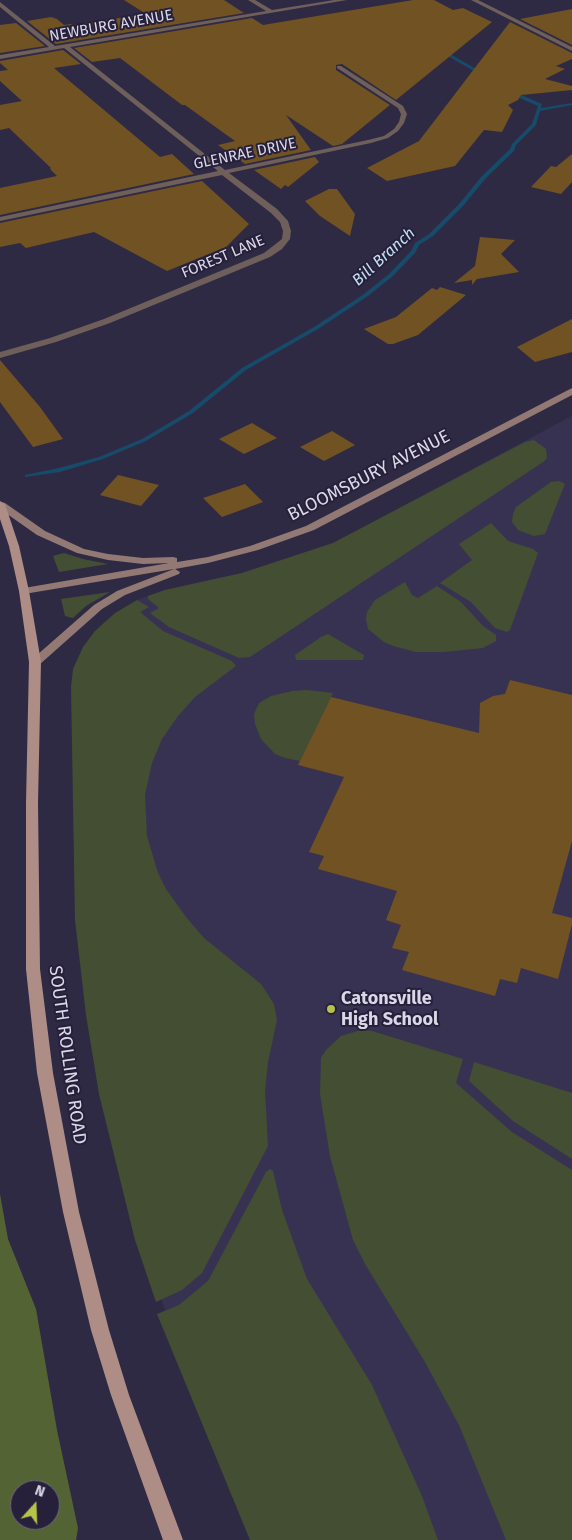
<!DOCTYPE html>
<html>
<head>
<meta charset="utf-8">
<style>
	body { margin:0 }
	#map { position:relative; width:572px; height:1540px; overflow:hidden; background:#2f2a44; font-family:"Fira Sans",sans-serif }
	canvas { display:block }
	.north { position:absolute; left:10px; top:1480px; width:50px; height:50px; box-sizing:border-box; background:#26203a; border:1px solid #6e6980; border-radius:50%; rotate:20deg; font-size:14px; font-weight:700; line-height:20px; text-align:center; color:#dad7e8 }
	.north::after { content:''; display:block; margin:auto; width:18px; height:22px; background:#b6c249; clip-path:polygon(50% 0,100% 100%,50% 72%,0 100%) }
</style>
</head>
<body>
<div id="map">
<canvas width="572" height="1540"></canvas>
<div class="north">N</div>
</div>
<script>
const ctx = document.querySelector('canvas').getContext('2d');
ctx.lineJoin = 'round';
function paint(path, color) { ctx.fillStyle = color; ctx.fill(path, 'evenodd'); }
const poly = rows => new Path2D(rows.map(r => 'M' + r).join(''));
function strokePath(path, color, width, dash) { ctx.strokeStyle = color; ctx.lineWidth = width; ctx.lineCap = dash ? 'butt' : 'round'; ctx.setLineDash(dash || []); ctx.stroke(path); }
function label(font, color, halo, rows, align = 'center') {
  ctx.font = font + ' "Fira Sans",sans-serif'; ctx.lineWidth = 4; ctx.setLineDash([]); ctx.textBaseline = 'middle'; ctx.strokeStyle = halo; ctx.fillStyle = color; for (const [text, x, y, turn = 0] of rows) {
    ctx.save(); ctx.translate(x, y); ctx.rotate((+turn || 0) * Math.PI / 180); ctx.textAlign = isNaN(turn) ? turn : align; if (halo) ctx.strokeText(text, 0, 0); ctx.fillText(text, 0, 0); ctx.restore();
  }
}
paint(poly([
	[572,416,572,1540,256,1540,146,1261,113,616,137,600,165,590,242,573,333,543]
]), '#383252');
paint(poly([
	[534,440,546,449,547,458,543,462,250,657,239,658,169,627,150,613,159,608,148,599,148,596,165,590,242,573,333,543,525,442],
	[559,481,565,484,545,534,534,536,518,530,512,522,513,514,516,507,551,482],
	[491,523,508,541,533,549,538,553,510,630,507,632,495,628,471,602,440,583,472,560,459,544],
	[64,553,83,559,108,564,59,572,53,556],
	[405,582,412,595,418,598,437,586,461,602,483,626,496,635,496,641,483,648,444,652,416,652,393,646,384,642,368,629,366,619,367,612,375,600],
	[110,592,86,606,73,618,65,616,61,599],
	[137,600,149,607,140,612,163,631,232,661,236,666,195,697,178,716,162,739,152,763,145,795,147,836,158,873,166,889,186,917,204,938,261,984,274,1004,277,1020,268,1062,265,1090,268,1146,202,1273,182,1290,156,1302,135,1240,99,1094,86,1015,75,920,71,687,73,669,83,647,95,631,115,613],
	[328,634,364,655,363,660,296,660,295,655,321,637],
	[307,690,333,693,300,761,285,758,275,754,261,739,255,724,254,714,259,703,271,696,292,691],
	[361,1030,372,1031,463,1059,456,1083,512,1132,572,1170,572,1540,506,1540,459,1425,425,1362,365,1264,353,1240,330,1156,320,1094,321,1058,326,1050,341,1036],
	[474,1062,572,1093,572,1159,513,1121,469,1081],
	[270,1169,273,1171,282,1210,307,1279,372,1385,422,1496,438,1540,250,1540,157,1314,179,1305,208,1281,266,1172]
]), '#444e32');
paint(poly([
	[0,1194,8,1239,36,1309,57,1430,78,1528,76,1540,0,1540],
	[20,1490,50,1490,50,1520,20,1520]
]), '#536333');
paint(poly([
	[439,49,441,49,485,74,481,75,439,51,439,49],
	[508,91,512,91,542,104,541,108,572,103,572,105,540,111,536,125,516,145,514,151,486,178,463,206,433,236,419,245,415,253,393,276,368,296,318,329,246,370,193,413,146,441,103,459,60,472,25,477,25,475,59,468,99,457,142,439,189,411,242,368,314,327,364,294,389,274,411,251,415,243,429,234,459,204,482,176,510,149,512,144,532,124,538,106,508,93,508,91]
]), '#164b69');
paint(poly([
	[124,0,224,0,244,13,56,44,27,21,51,17,57,19,64,25,71,24,73,25,146,14],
	[413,0,434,0,453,10,463,8,492,22,396,100,342,64,336,65,336,70,390,105,342,144,333,146,286,115,311,150,245,164,218,145,235,141,185,105,182,105,120,58,92,62,74,48,252,18,263,25],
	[572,9,572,45,520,19],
	[510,22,572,53,572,59,556,66,565,69,545,79,572,86,572,90,521,95,518,100,508,105,513,110,502,132,484,130,455,166,387,181,367,168,419,141],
	[16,23,45,46,0,53,0,25],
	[63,50,81,64,54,68,160,157,172,154,194,174,0,215,0,188,57,176,50,169,51,168,9,128,0,130,0,105,22,101,0,81,0,71,8,70,0,63,0,61],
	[572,154,572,182,561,194,531,187,551,166,556,167],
	[315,157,319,162,288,187,285,185,281,189,254,170],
	[202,181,249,224,226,247,167,271,94,232,26,248,20,243,0,247,0,223],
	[329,189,337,189,355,214,350,236,320,216,305,201],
	[480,237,515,240,501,254,519,272,477,279,472,285,472,280,454,283,475,266],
	[440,287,466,295,418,335,393,344,388,344,364,329,396,317,432,288,437,290],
	[572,319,572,352,535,362,517,347],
	[0,360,40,407,63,439,33,447,0,402],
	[252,423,277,438,244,454,219,439],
	[332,431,355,445,324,461,300,447],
	[118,475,159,485,141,506,100,495],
	[245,484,263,502,222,517,203,498],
	[510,680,572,695,572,841,552,913,572,918,572,924,558,979,521,968,517,983,500,979,495,996,402,970,409,952,392,948,401,925,386,920,397,891,318,869,324,856,309,852,344,777,298,765,331,697,479,733,480,703,493,696,505,694]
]), '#705223');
paint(poly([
	[248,0,255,0,272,10,334,0,347,0,70,47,225,170,368,140,384,136,394,129,399,122,401,114,398,108,337,68,337,66,341,66,403,106,407,114,404,123,398,131,388,138,371,143,229,173,277,209,288,221,291,231,290,239,282,249,270,257,110,323,56,342,0,358,0,352,50,338,104,319,264,253,282,239,283,231,280,222,271,213,222,175,0,221,0,217,218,171,64,48,0,59,0,55,49,47,0,7,0,2,55,46,266,11,248,0],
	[471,0,478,0,572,47,572,51,471,0]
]), '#6e5f5b');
paint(poly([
	[572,388,572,395,314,530,258,550,208,563,175,569,180,572,179,574,125,595,102,609,39,665,31,665,29,662,94,605,117,591,174,569,24,594,20,593,19,591,24,588,169,563,143,564,108,560,77,553,37,535,0,509,0,502,5,503,45,531,84,549,108,554,143,558,173,557,177,558,177,562,208,557,250,546,306,526,572,388]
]), '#927974');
paint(poly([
	[0,501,5,504,19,546,29,591,41,662,38,803,40,969,53,1073,79,1212,109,1330,129,1395,183,1540,163,1540,111,1395,91,1330,63,1212,37,1073,26,969,26,803,29,662,19,591,9,546,0,519,0,501]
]), '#ad8d86');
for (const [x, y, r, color] of [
	[331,1009,5,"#b6c249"]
]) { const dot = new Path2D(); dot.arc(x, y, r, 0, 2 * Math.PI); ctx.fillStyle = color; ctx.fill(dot); strokePath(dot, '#26203a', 2); }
label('15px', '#dad7e8', '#26203a', [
	["NEWBURG AVENUE",111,26,-10],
	["GLENRAE DRIVE",245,154,-12],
	["FOREST LANE",223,257,-23]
]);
label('italic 16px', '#c2e0f4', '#26203a', [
	["Bill Branch",384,257,-42]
]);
label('18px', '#dad7e8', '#26203a', [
	["BLOOMSBURY AVENUE",369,476,-27],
	["SOUTH ROLLING ROAD",67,1055,82]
]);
label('bold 18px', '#dad7e8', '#26203a', [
	["Catonsville",341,999],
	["High School",341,1020]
], 'left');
</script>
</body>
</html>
